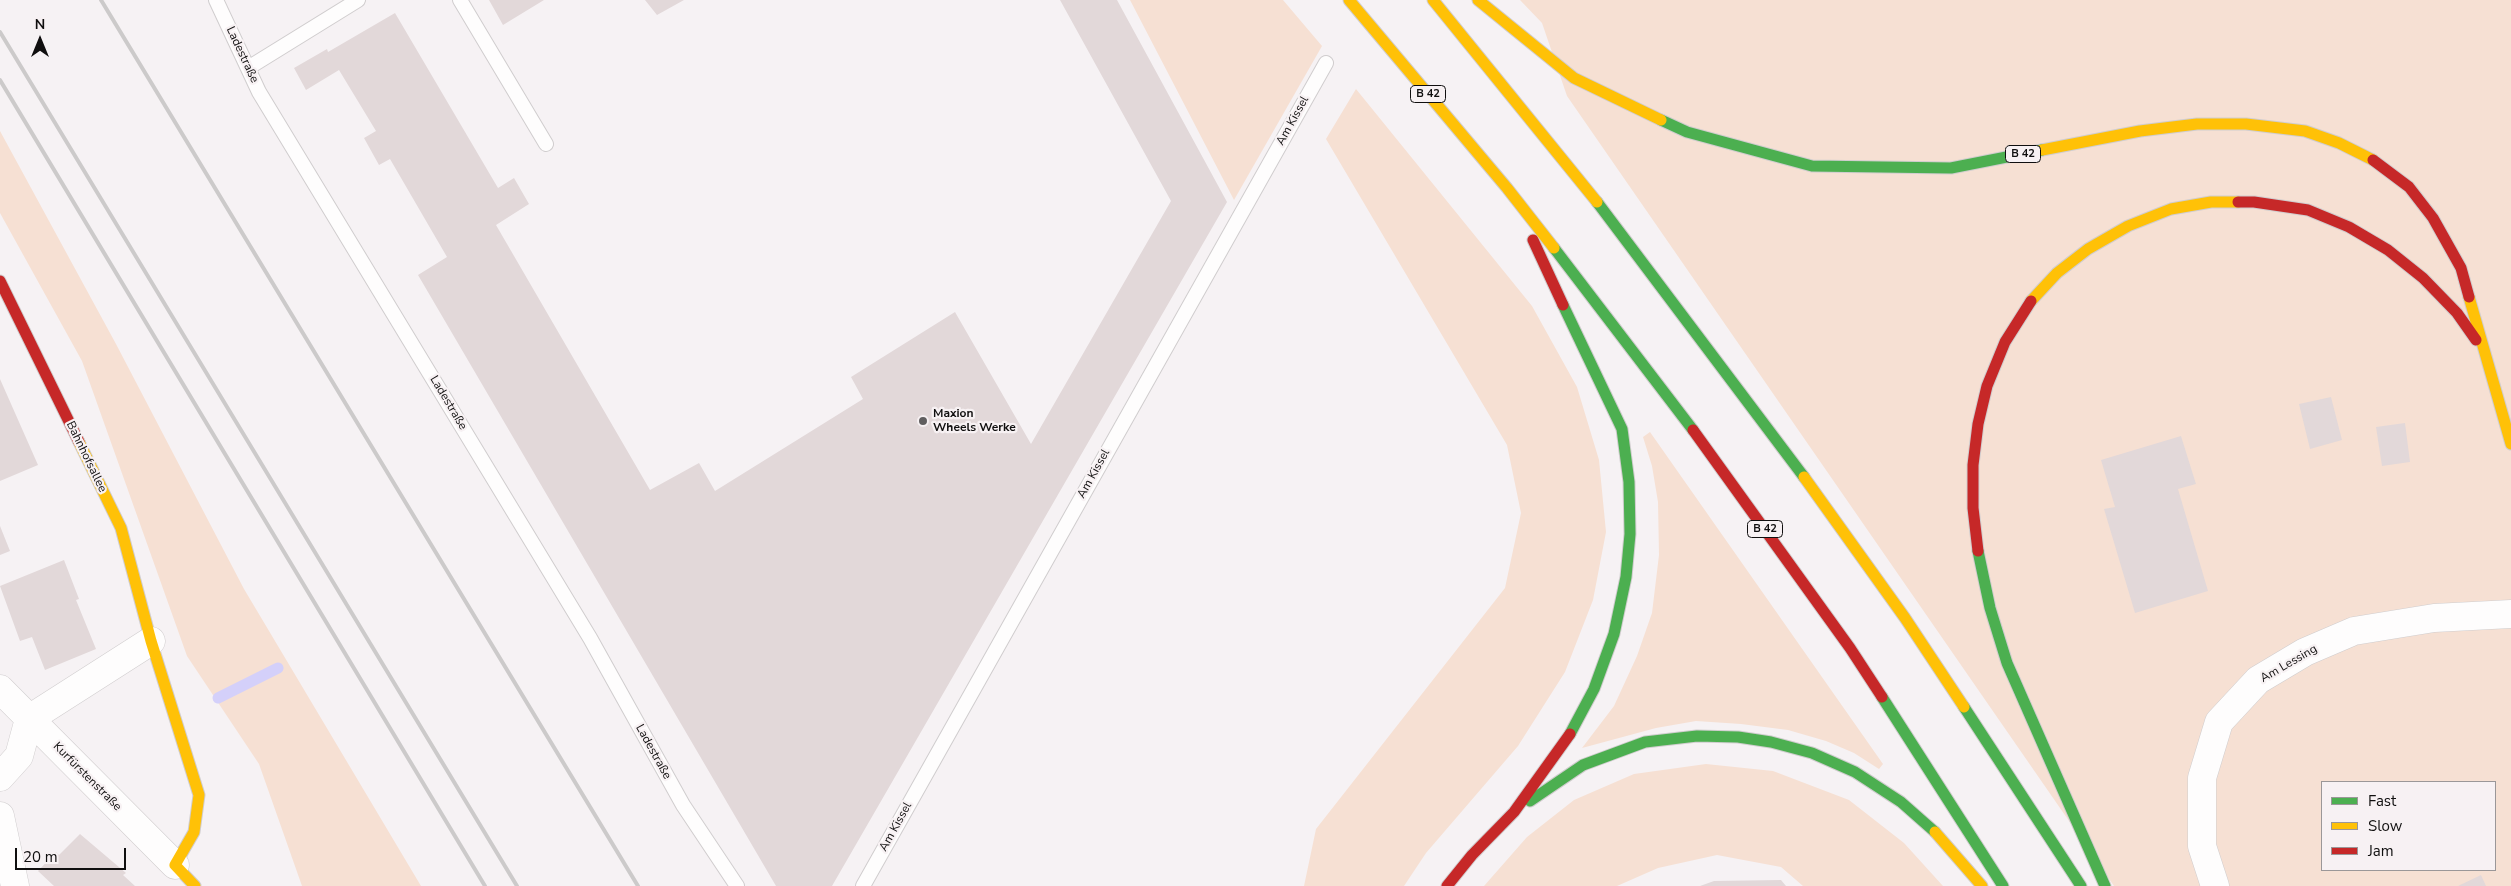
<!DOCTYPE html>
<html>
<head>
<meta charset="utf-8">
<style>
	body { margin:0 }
	#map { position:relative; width:2511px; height:886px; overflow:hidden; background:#f6f2f4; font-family:"Nunito Sans",sans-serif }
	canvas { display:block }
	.legend { position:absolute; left:2321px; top:781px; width:175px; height:90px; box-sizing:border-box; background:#f7f1f3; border:1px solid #9b9798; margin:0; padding:6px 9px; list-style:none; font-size:15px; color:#100f0f }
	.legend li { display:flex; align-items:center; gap:10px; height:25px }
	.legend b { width:25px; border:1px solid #9b9798 }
	.north { position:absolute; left:15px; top:15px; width:50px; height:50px; -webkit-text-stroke:4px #f7f1f3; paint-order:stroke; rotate:0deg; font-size:14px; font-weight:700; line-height:20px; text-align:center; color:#100f0f }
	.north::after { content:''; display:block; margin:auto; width:18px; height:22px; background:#100f0f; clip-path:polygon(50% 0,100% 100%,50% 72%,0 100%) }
	.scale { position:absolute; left:15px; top:848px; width:111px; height:22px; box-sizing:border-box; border:2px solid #100f0f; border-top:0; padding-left:6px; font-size:15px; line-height:18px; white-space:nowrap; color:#100f0f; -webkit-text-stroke:4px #f7f1f3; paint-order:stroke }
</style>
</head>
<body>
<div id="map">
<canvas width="2511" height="886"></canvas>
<ul class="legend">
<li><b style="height:6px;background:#4caf50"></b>Fast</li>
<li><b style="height:6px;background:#ffc107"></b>Slow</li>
<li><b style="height:6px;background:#c62828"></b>Jam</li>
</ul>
<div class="north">N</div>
<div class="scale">20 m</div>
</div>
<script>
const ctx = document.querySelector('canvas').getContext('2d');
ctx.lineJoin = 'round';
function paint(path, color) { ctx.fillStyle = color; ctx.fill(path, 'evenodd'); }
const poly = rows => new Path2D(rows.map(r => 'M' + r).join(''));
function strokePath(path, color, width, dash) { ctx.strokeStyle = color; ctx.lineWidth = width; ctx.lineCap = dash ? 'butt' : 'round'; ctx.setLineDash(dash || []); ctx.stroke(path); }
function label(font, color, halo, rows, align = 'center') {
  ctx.font = font + ' "Nunito Sans",sans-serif'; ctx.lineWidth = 4.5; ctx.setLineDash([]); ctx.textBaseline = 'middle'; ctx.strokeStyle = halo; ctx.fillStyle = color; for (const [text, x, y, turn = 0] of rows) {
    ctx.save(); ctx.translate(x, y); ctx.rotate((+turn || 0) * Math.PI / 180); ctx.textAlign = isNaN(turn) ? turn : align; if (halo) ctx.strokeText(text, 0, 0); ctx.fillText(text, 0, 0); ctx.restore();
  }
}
paint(poly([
	[1130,0,1283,0,1322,46,1234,200],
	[1520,0,2511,0,2511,886,2114,886,1567,96,1542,23],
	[2322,782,2495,782,2495,870,2322,870],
	[1356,89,1532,306,1577,387,1599,460,1606,532,1593,600,1565,672,1518,746,1426,853,1404,886,1304,886,1316,829,1505,588,1521,513,1507,445,1326,139],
	[0,131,116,344,244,589,421,886,302,886,259,764,187,656,82,361,0,213],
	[1650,432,1883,764,1879,769,1854,753,1826,741,1788,730,1741,724,1696,721,1656,728,1582,748,1614,706,1637,656,1652,613,1659,555,1658,502,1652,466,1643,437],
	[1706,764,1773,771,1849,800,1904,843,1943,886,1803,886,1781,867,1717,855,1658,868,1617,886,1484,886,1527,837,1574,800,1634,774]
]), '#f6e0d3');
strokePath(poly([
	[218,698,278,668]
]), '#d4d0fa', 11);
paint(poly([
	[489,0,544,0,503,25],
	[645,0,684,0,657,15],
	[1060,0,1117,0,1227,202,832,886,776,886,418,275,447,257,390,159,379,165,364,138,376,131,339,70,306,90,294,68,327,49,328,52,395,13,498,188,514,178,529,204,496,225,650,490,699,463,715,491,863,399,851,377,955,312,1031,444,1171,201],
	[0,379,38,465,0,481],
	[2331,397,2342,440,2310,449,2299,404],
	[2405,423,2410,462,2382,466,2376,427],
	[2181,436,2196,484,2178,489,2208,591,2135,613,2104,509,2115,507,2101,460],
	[0,526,10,551,0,555],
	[64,560,79,599,76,600,96,649,45,670,32,637,20,641,0,586],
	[80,834,126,873,123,875,135,886,54,886,38,871,56,852,59,855],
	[2481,875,2486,886,2458,886],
	[1781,880,1786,886,1700,886,1714,881]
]), '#e2d8d9');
const lane = poly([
	[216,0,259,92,590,638,683,805,737,886],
	[460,0,546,144],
	[248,68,358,0],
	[863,886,1326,63]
]);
const street = poly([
	[0,689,175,865],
	[0,777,19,756,29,719,151,641],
	[0,816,15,886],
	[2215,886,2202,846,2202,778,2219,722,2258,680,2305,652,2354,631,2434,618,2511,614]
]);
const fast = poly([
	[1661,120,1687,132,1812,166,1951,168,2042,150],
	[1597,202,1804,477],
	[1554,248,1693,430],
	[1563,305,1622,429,1629,482,1630,534,1626,577,1614,634,1594,689,1570,734],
	[1978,551,1990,608,2007,663,2105,886],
	[1882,697,2003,886],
	[1964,707,2081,886],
	[1530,801,1583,765,1645,742,1697,736,1738,737,1771,742,1812,753,1855,772,1901,802,1935,832]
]);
const slow = poly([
	[1349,0,1507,188,1554,248],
	[1433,0,1597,202],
	[1478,0,1574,78,1661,120],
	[2042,150,2140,131,2197,124,2246,124,2305,131,2339,143,2373,160],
	[2469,297,2511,444],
	[2031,301,2057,273,2088,249,2128,226,2171,209,2211,202,2238,202],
	[79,442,121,528,151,641,199,795,194,832,175,865,195,886],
	[1804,477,1905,618,1964,707],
	[1935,832,1982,886]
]);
const jam = poly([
	[2373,160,2409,187,2433,218,2461,268,2469,297],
	[2238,202,2254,202,2308,210,2349,227,2388,250,2423,278,2457,313,2476,340],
	[1533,240,1563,305],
	[0,281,79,442],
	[1693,430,1850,648,1882,697],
	[1978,551,1973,508,1973,465,1978,424,1987,386,2005,342,2031,301],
	[1447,886,1472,855,1514,812,1570,734]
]);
strokePath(lane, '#d0cdce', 16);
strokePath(street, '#d0cdce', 29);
strokePath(fast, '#d0cdce', 13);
strokePath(slow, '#d0cdce', 13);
strokePath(jam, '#d0cdce', 13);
strokePath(lane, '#fefdfd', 14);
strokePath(street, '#fefdfd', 28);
strokePath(fast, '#4caf50', 11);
strokePath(slow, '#ffc107', 11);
strokePath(jam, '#c62828', 11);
strokePath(poly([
	[101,0,638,886],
	[0,32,517,886],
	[0,80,485,886]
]), '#cccaca', 4);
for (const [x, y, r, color] of [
	[923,421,5,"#605e5f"]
]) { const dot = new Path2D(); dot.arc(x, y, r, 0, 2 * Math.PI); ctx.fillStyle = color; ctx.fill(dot); strokePath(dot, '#f7f1f3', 2); }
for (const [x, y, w] of [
	[1428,94,35],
	[2023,154,35],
	[1765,529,35]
]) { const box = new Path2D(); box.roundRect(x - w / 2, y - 8.5, w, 17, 4); ctx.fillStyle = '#f7f1f3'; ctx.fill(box); strokePath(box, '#100f0f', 1); }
label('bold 11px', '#100f0f', null, [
	["B 42",1428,94],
	["B 42",2023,154],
	["B 42",1765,529]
]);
label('12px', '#100f0f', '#f7f1f3', [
	["Ladestraße",242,55,65],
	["Am Kissel",1293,121,-61],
	["Ladestraße",448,403,59],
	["Bahnhofsallee",86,457,64],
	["Am Kissel",1094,474,-61],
	["Am Lessing",2289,664,-30],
	["Ladestraße",653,752,61],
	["Kurfürstenstraße",87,777,45],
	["Am Kissel",896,827,-61]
]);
label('bold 12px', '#100f0f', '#f7f1f3', [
	["Maxion",933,414],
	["Wheels Werke",933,428]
], 'left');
</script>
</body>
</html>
